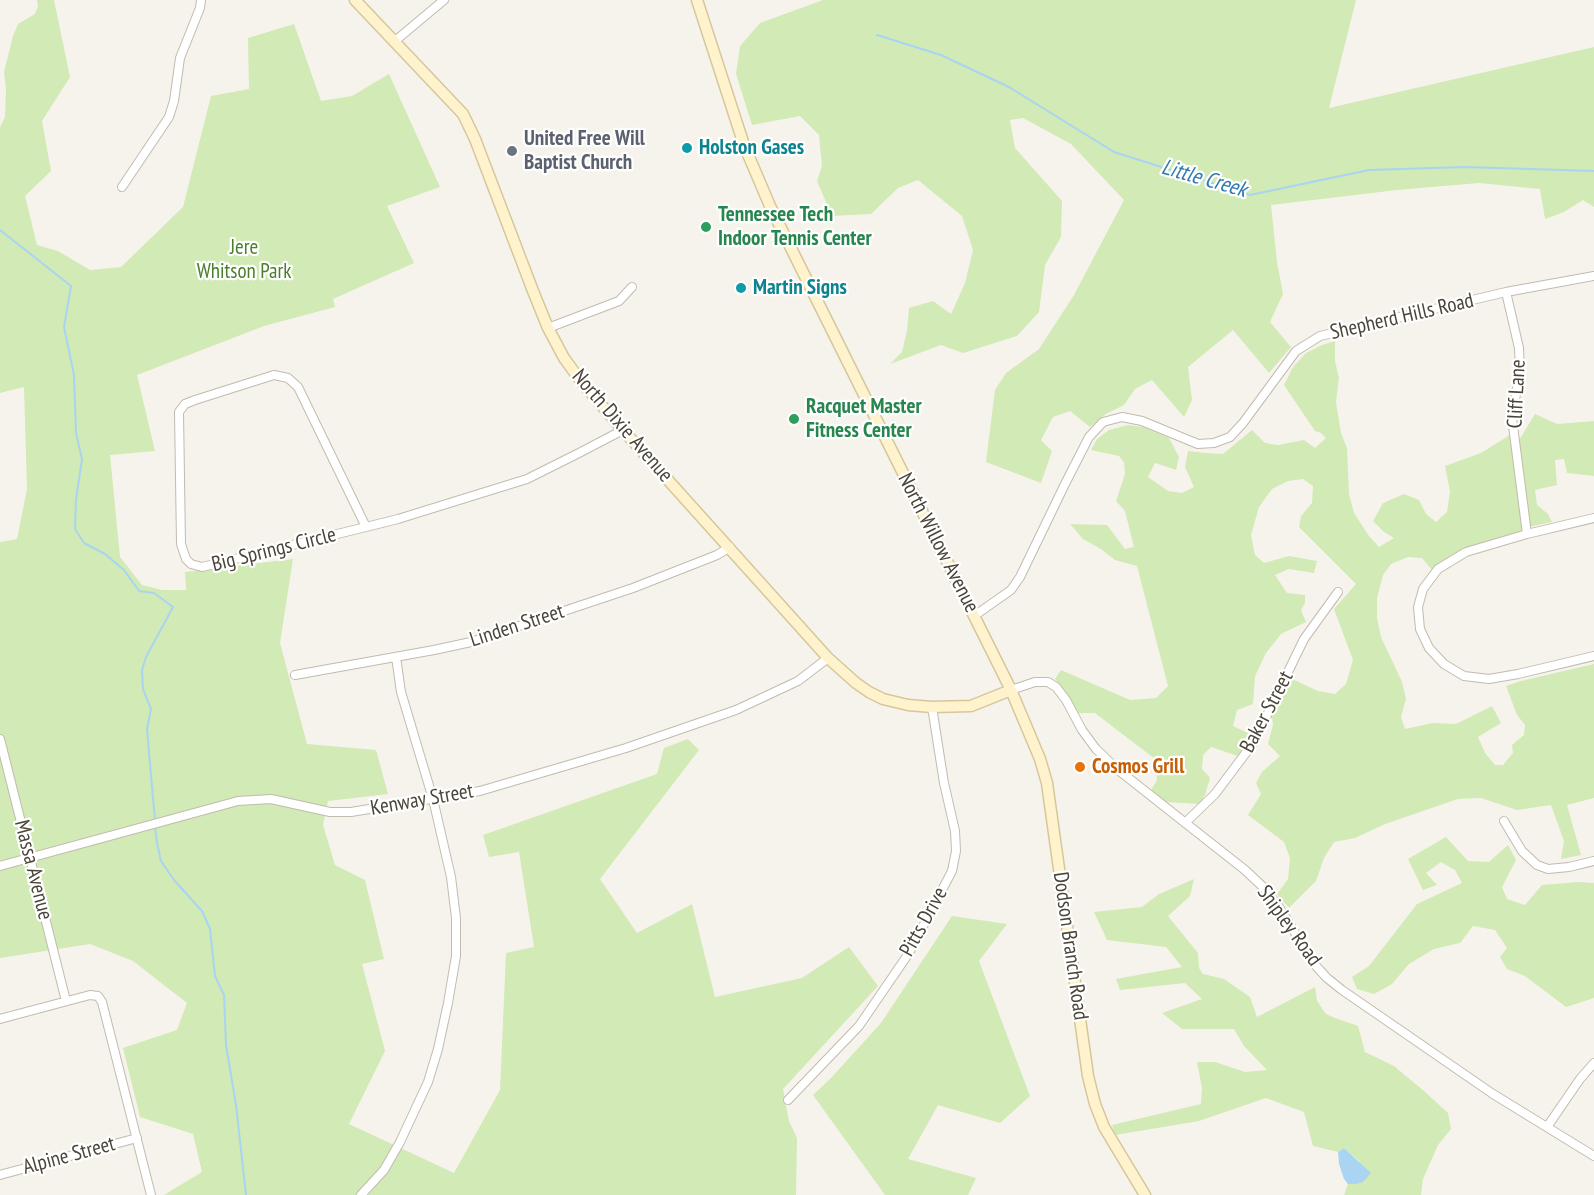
<!DOCTYPE html>
<html>
<head>
<meta charset="utf-8">
<style>
	body { margin:0 }
	canvas { display:block; background:#f6f3ec }
</style>
</head>
<body>
<canvas width="1594" height="1195"></canvas>
<script>
const ctx = document.querySelector('canvas').getContext('2d');
ctx.lineJoin = 'round';
function paint(path, color) { ctx.fillStyle = color; ctx.fill(path, 'evenodd'); }
const poly = rows => new Path2D(rows.map(r => 'M' + r).join(''));
function strokePath(path, color, width, dash) { ctx.strokeStyle = color; ctx.lineWidth = width; ctx.lineCap = dash ? 'butt' : 'round'; ctx.setLineDash(dash || []); ctx.stroke(path); }
function label(font, color, halo, rows, align = 'center') {
  ctx.font = font + ' "PT Sans Narrow",sans-serif'; ctx.lineWidth = 4.5; ctx.setLineDash([]); ctx.textBaseline = 'middle'; ctx.strokeStyle = halo; ctx.fillStyle = color; for (const [text, x, y, turn = 0] of rows) {
    ctx.save(); ctx.translate(x, y); ctx.rotate((+turn || 0) * Math.PI / 180); ctx.textAlign = isNaN(turn) ? turn : align; if (halo) ctx.strokeText(text, 0, 0); ctx.fillText(text, 0, 0); ctx.restore();
  }
}
paint(poly([
	[37,0,54,0,70,77,42,121,51,171,25,196,37,245,58,251,90,270,121,267,183,207,211,96,249,89,248,38,294,24,321,101,352,96,389,74,440,187,387,206,414,263,333,299,335,307,264,326,137,375,155,451,110,455,120,557,142,585,162,590,186,590,185,572,293,559,280,643,307,744,376,750,388,794,328,801,323,825,335,865,365,880,384,959,362,964,385,1051,349,1124,454,1173,500,1090,506,953,534,947,519,852,489,857,483,835,657,774,664,748,688,739,699,750,600,879,637,933,692,904,715,997,802,978,849,947,878,986,783,1089,789,1121,797,1138,796,1195,164,1195,202,1172,193,1134,140,1117,123,1048,177,1030,187,1003,133,961,90,944,0,958,0,542,17,539,27,489,24,387,0,393,0,127,5,117,6,89,4,72,13,36,18,24,35,14,38,6],
	[823,0,1356,0,1329,108,1594,47,1594,207,1583,200,1564,212,1545,219,1540,189,1479,183,1397,190,1271,205,1277,262,1283,294,1270,322,1291,347,1269,373,1233,330,1188,367,1192,400,1184,417,1152,380,1135,389,1124,405,1106,414,1090,427,1070,411,1053,417,1041,440,1052,451,1041,483,986,462,995,390,1006,373,1039,349,1074,295,1124,200,1071,144,1023,118,1010,120,1015,148,1062,201,1061,237,1045,265,1039,312,1017,336,963,353,941,345,890,364,902,352,907,331,909,308,933,301,951,314,965,283,973,250,962,216,918,180,898,188,871,214,832,216,817,181,822,166,819,135,800,116,752,125,736,74,740,46,760,23],
	[1335,341,1335,361,1339,378,1336,402,1341,433,1347,448,1349,494,1354,513,1369,536,1379,547,1394,538,1384,532,1373,521,1383,503,1404,494,1419,500,1426,514,1436,522,1447,512,1450,491,1445,466,1481,453,1510,435,1524,531,1465,550,1432,570,1422,558,1408,557,1391,564,1383,575,1377,598,1377,618,1381,637,1402,682,1406,699,1401,717,1405,729,1433,723,1456,724,1492,706,1501,723,1478,737,1485,753,1495,765,1503,765,1513,753,1512,745,1524,735,1525,725,1517,715,1506,686,1521,681,1594,664,1594,798,1567,805,1581,855,1561,859,1564,841,1551,805,1517,810,1481,798,1458,799,1385,824,1355,838,1334,842,1324,858,1316,881,1289,908,1277,894,1288,879,1290,858,1284,842,1248,815,1261,794,1256,783,1262,772,1280,756,1268,744,1273,725,1272,717,1292,679,1318,691,1335,694,1346,684,1353,660,1334,609,1356,584,1299,527,1301,516,1312,503,1313,486,1303,479,1288,481,1272,489,1259,507,1251,535,1255,555,1264,563,1289,556,1317,561,1314,573,1289,569,1275,575,1287,593,1305,595,1305,603,1301,610,1306,622,1281,634,1266,653,1255,676,1253,704,1237,710,1233,726,1250,734,1248,742,1238,756,1211,747,1203,755,1202,769,1210,778,1205,795,1199,804,1166,802,1151,790,1157,780,1155,759,1095,713,1078,713,1066,692,1055,679,1061,670,1130,700,1156,698,1168,686,1137,566,1115,560,1101,549,1083,539,1070,524,1107,525,1125,549,1134,547,1125,511,1116,501,1125,474,1124,462,1119,456,1091,450,1097,439,1109,430,1128,425,1143,427,1169,438,1179,457,1176,470,1155,463,1148,477,1168,491,1182,493,1194,487,1185,467,1188,451,1206,453,1223,454,1252,430,1265,443,1278,445,1304,440,1315,448,1326,438,1321,433,1315,431,1284,385,1293,367,1306,353,1322,345],
	[1535,414,1557,424,1594,421,1594,476,1567,473,1564,459,1555,460,1557,485,1535,490,1537,505,1548,514,1552,522,1528,527,1518,442],
	[1446,837,1468,861,1489,862,1508,845,1516,860,1502,887,1507,899,1525,905,1542,885,1578,882,1594,883,1594,998,1566,1007,1525,976,1507,969,1500,957,1507,948,1495,930,1473,926,1460,943,1434,949,1409,964,1392,984,1374,994,1357,989,1352,977,1369,966,1417,904,1462,883,1455,870,1441,862,1426,873,1437,885,1423,890,1408,859],
	[1194,879,1190,896,1168,916,1198,953,1199,968,1203,974,1224,979,1250,997,1257,1017,1315,987,1317,1001,1326,1014,1335,1018,1358,1026,1365,1052,1394,1066,1424,1091,1448,1113,1451,1129,1438,1145,1423,1179,1421,1195,1344,1195,1348,1184,1356,1184,1360,1162,1344,1148,1338,1152,1313,1146,1304,1112,1266,1098,1199,1121,1115,1135,1112,1125,1201,1104,1202,1088,1197,1062,1215,1062,1245,1072,1267,1070,1244,1046,1234,1029,1182,1029,1162,1013,1202,999,1185,983,1120,990,1116,979,1182,967,1166,947,1107,940,1094,912,1142,907,1159,894],
	[952,916,1007,924,979,961,1030,1096,1000,1123,938,1105,908,1159,976,1178,968,1195,885,1195,813,1095,831,1078,881,1023]
]), '#d2eab5');
paint(poly([
	[1344,1148,1371,1173,1363,1182,1356,1184,1348,1184,1344,1179,1339,1164,1338,1152]
]), '#a9d4f2');
strokePath(poly([
	[877,35,941,55,1009,87,1114,152,1250,195,1369,170,1465,167,1594,171],
	[0,230,71,286,64,327,74,375,76,433,82,459,76,500,75,529,84,543,105,554,124,570,139,591,154,593,173,607,146,657,142,670,143,689,151,709,147,729,155,821],
	[155,827,157,843,161,861,174,880,202,911,210,929,215,976,224,995,226,1045,236,1105,246,1195]
]), '#a9d4f2', 2);
const street = poly([
	[395,41,444,0],
	[122,187,169,117,174,101,180,58,200,8,201,0],
	[1506,292,1519,348,1520,370,1512,418,1527,534],
	[548,328,619,301,632,287],
	[274,375,288,378,298,387,366,527,202,567,191,564,186,559,181,544,179,412,185,404,195,400,274,375],
	[1594,518,1527,534,1466,552,1438,569,1423,589,1418,607,1420,629,1429,648,1444,664,1464,676,1489,679,1518,674,1594,656],
	[366,527,398,519,527,479,579,453,623,430],
	[974,616,1011,590,1020,577,1065,484,1089,437,1103,422,1122,417,1142,421,1198,444,1214,443,1230,437,1243,423,1296,351,1320,336,1506,292,1594,276],
	[295,675,434,650,471,642,633,588,717,555,730,547],
	[1011,690,1035,682,1048,682,1056,687,1066,700,1082,730,1096,749,1117,769,1245,870,1262,886,1277,904,1316,966,1327,978,1342,990,1493,1094,1594,1156],
	[0,739,66,1001],
	[1504,821,1522,851,1537,865,1548,869,1569,867,1594,861],
	[1185,823,1215,794,1254,742,1304,639,1338,592],
	[0,866,238,801,271,799,330,812,351,812,480,791,626,748,736,710,798,681,828,658],
	[0,1019,90,995,98,996,102,1002,151,1195],
	[788,1100,859,1026,909,953,952,871,956,851,955,831,944,783,932,707],
	[1547,1127,1580,1079,1594,1063],
	[0,1175,137,1138],
	[361,1195,384,1170,400,1142,428,1082,438,1049,448,1003,456,956,456,918,451,877,433,799,401,692,396,657]
]);
const secondary = poly([
	[355,0,463,114,475,139,533,291,548,328,564,358,580,380,623,430,828,658,856,683,869,692,883,699,908,705,932,707,971,706,1011,690],
	[697,0,744,145,770,206,1011,690,1040,759,1047,783,1088,1076,1095,1104,1104,1127,1145,1195]
]);
strokePath(street, '#c2bbae', 10);
strokePath(secondary, '#d6c79b', 13);
strokePath(street, '#fff', 8);
strokePath(secondary, '#fff3cd', 10);
for (const [x, y, r, color] of [
	[687,148,6,"#0f9aa8"],
	[512,151,6,"#6b7280"],
	[706,227,6,"#2e9e5b"],
	[741,288,6,"#0f9aa8"],
	[794,419,6,"#2e9e5b"],
	[1080,767,6,"#e8710a"]
]) { const dot = new Path2D(); dot.arc(x, y, r, 0, 2 * Math.PI); ctx.fillStyle = color; ctx.fill(dot); strokePath(dot, '#fff', 2); }
label('bold 21px', '#5b616d', '#fff', [
	["United Free Will",524,139],
	["Baptist Church",524,163]
], 'left');
label('bold 21px', '#0d838f', '#fff', [
	["Holston Gases",699,148],
	["Martin Signs",753,288]
], 'left');
label('bold 21px', '#27864d', '#fff', [
	["Tennessee Tech",718,215],
	["Indoor Tennis Center",718,239],
	["Racquet Master",806,407],
	["Fitness Center",806,431]
], 'left');
label('21px', '#4a7f2a', '#fff', [
	["Jere",244,248],
	["Whitson Park",244,272]
]);
label('21px', '#4b4439', '#fff', [
	["Shepherd Hills Road",1402,317,-13],
	["Cliff Lane",1517,394,-87],
	["North Dixie Avenue",622,426,49],
	["North Willow Avenue",938,543,63],
	["Big Springs Circle",274,550,-14],
	["Linden Street",517,626,-18],
	["Baker Street",1267,712,-62],
	["Kenway Street",422,800,-10],
	["Massa Avenue",33,870,76],
	["Pitts Drive",924,922,-61],
	["Shipley Road",1289,926,54],
	["Dodson Branch Road",1070,946,82],
	["Alpine Street",69,1156,-15]
]);
label('bold 21px', '#c56008', '#fff', [
	["Cosmos Grill",1092,767]
], 'left');
label('italic 22px', '#2e7ab2', '#fff', [
	["Little Creek",1204,179,16]
]);
</script>
</body>
</html>
